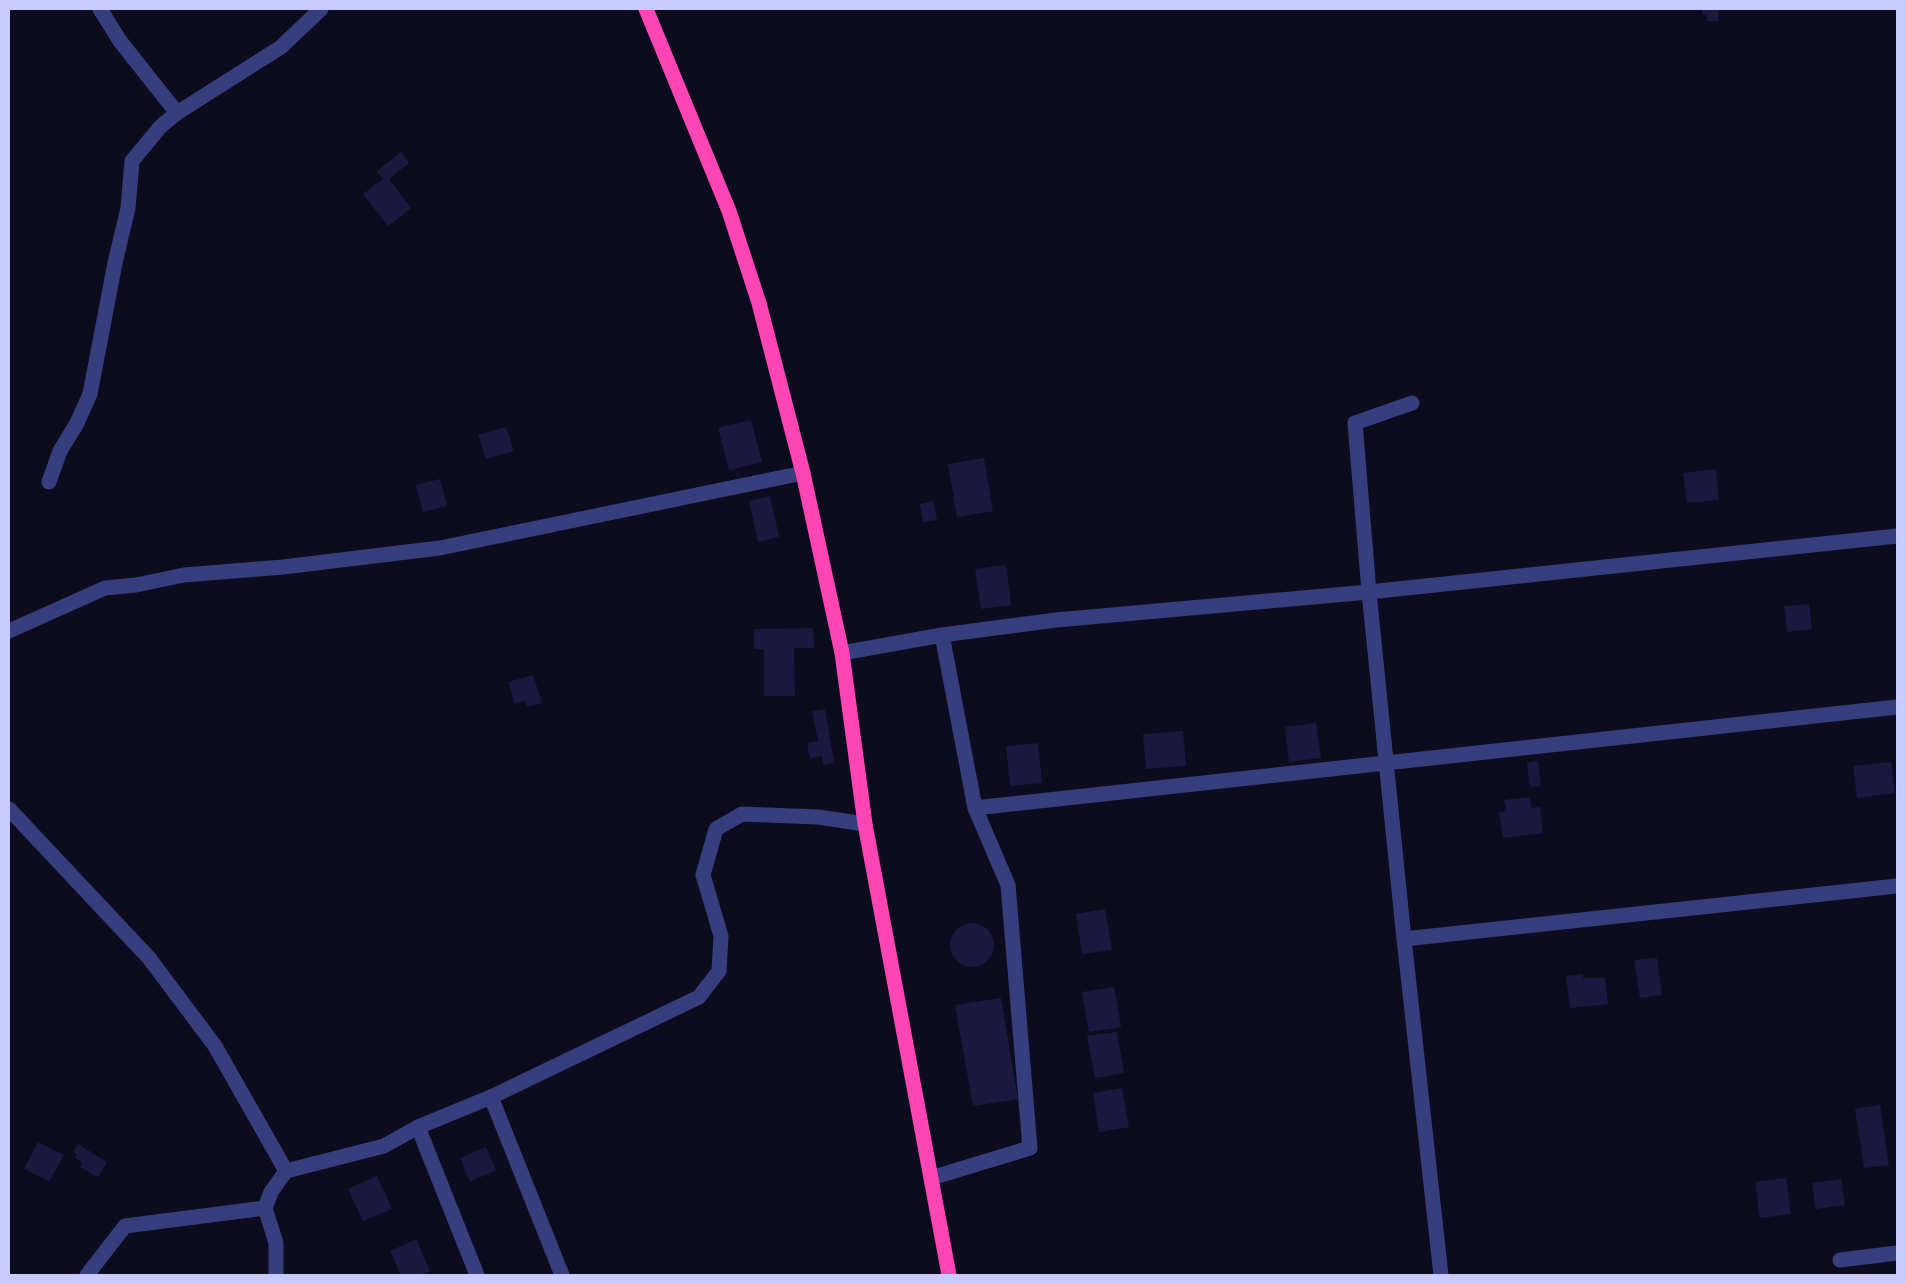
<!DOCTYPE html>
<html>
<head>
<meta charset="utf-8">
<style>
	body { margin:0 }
	#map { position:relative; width:1906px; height:1284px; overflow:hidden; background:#0d0c1e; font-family:"Archivo Narrow",sans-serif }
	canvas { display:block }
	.frame { position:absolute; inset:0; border:10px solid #c9caff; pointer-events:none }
</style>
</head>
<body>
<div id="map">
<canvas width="1906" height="1284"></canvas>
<div class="frame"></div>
</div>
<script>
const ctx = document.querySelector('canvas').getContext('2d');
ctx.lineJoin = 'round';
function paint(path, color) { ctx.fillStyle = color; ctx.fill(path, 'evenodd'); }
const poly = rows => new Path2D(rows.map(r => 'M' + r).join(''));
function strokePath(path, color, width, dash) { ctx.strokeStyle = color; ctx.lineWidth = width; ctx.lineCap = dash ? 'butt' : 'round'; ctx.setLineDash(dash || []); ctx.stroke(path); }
paint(poly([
	[1702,9,1718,9,1719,21,1707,21,1707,14,1703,15],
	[401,152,409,163,389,179,411,208,388,226,363,194,383,179,377,171],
	[751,420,762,462,729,470,718,428],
	[506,427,514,451,486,459,478,435],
	[984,458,993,511,957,517,948,464],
	[1716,469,1719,500,1687,503,1683,473],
	[440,479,447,506,423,512,416,485],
	[770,496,779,537,758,542,749,501],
	[934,501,937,520,923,522,920,504],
	[1006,565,1011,605,981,609,975,569],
	[1809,604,1812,629,1787,632,1784,606],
	[813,628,814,648,794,648,795,696,764,696,764,649,754,649,754,629],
	[533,675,542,703,527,707,525,701,515,704,508,682],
	[825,709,834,763,823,765,822,756,810,758,807,743,818,741,812,711],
	[1316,723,1321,758,1289,762,1285,727],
	[1183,731,1186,766,1146,769,1143,734],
	[1038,743,1042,783,1010,786,1006,746],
	[1538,761,1541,786,1530,787,1527,763],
	[1891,762,1895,793,1857,798,1853,766],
	[1530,797,1531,808,1540,807,1543,833,1503,838,1499,812,1506,811,1504,800],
	[1105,909,1112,950,1082,954,1076,914],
	'950 945a22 22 0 1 1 44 0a22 22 0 1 1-44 0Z',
	[1657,958,1662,995,1640,998,1634,960],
	[1583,974,1583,978,1605,978,1608,1004,1570,1008,1566,976],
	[1114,987,1121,1027,1089,1032,1082,992],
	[1001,998,1018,1099,973,1106,955,1005],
	[1117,1032,1124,1073,1095,1078,1087,1036],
	[1122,1088,1129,1127,1099,1132,1093,1093],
	[1880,1105,1889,1165,1864,1168,1855,1109],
	[38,1142,64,1155,49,1182,24,1169],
	[78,1144,107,1162,98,1177,80,1167,83,1163,75,1158,77,1155,73,1152],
	[486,1147,496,1170,470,1182,460,1158],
	[377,1176,392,1209,363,1221,348,1189],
	[1786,1178,1791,1214,1760,1218,1755,1182],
	[1841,1179,1845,1205,1816,1209,1812,1183],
	[416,1239,430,1271,420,1275,401,1275,390,1251]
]), '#1b183f');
strokePath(poly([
	[100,9,120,41,177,113],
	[1412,403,1355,423,1369,592,1404,939,1897,886],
	[49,482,60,451,77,423,90,394,115,263,128,208,132,161,161,126,177,113,281,47,321,9],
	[9,631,105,588,136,585,184,575,283,567,440,548,803,473],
	[842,653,942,635,1056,620,1369,592,1897,536],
	[975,808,1897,707],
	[9,809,149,958,215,1046,286,1171],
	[1404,939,1441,1275],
	[418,1127,477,1275],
	[931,1178,1030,1148,1008,885,975,808,942,635],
	[265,1208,276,1243,276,1275],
	[1840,1260,1897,1253],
	[87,1275,125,1226,265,1208,271,1192,286,1171,384,1146,418,1127,491,1097],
	[562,1275,491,1097,699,997,719,971,721,936,703,875,716,829,742,814,818,817,865,824]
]), '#373e7d', 15);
strokePath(poly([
	[646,9,729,211,759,303,803,473,842,653,865,824,949,1275]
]), '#fe45b5', 15);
</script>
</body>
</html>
